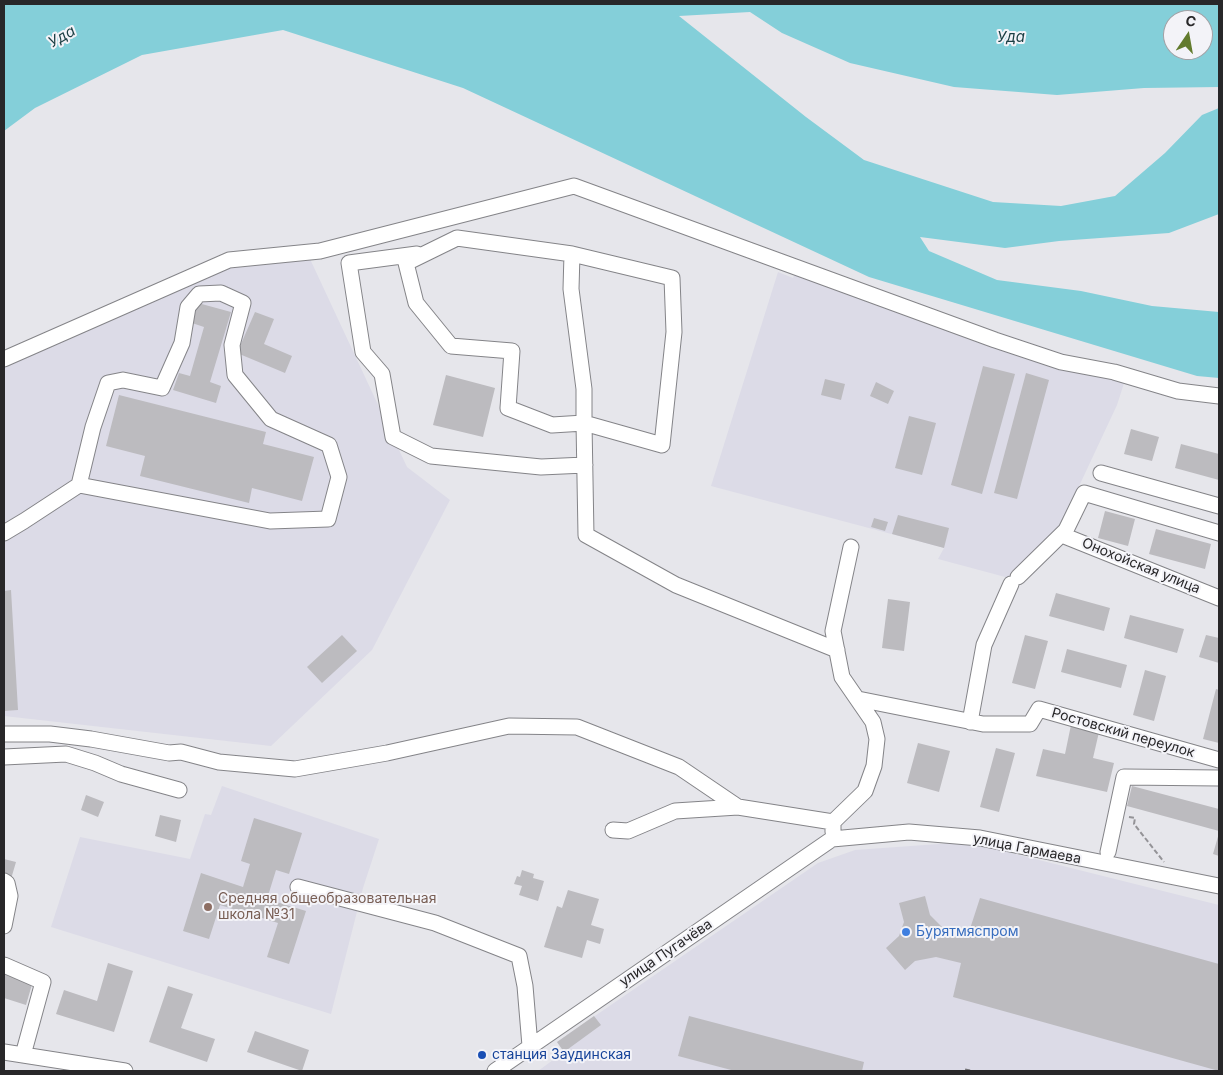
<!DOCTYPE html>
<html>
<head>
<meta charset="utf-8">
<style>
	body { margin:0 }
	#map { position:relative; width:1223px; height:1075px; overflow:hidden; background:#e6e6eb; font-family:Inter,sans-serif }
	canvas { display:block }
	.frame { position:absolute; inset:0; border:5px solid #282729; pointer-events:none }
	.north { position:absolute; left:1163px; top:10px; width:50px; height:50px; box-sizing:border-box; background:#f3f3f8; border:1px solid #a2a1a5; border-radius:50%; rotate:12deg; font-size:14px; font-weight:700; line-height:20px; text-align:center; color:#282729 }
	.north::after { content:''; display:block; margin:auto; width:18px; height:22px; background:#627b2e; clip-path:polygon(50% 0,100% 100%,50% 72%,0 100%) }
</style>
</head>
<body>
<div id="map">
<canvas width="1223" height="1075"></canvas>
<div class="frame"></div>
<div class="north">С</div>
</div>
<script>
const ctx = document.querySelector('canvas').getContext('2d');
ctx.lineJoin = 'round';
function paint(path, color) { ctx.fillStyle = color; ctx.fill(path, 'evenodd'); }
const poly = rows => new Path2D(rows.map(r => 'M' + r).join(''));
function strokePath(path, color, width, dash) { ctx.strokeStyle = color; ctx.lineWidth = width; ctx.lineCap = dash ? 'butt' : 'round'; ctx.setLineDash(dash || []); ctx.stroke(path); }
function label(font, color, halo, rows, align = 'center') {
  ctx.font = font + ' Inter,sans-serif'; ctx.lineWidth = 4; ctx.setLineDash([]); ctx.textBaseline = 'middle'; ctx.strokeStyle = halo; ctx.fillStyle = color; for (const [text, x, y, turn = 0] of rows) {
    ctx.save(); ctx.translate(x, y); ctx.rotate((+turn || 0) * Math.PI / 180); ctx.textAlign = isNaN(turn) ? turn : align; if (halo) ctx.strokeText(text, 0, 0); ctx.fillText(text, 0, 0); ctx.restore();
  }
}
paint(poly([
	[310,259,407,467,450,500,372,650,271,746,4,716,4,365,219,269],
	[797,269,1126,377,1117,405,1059,529,1009,578,938,559,944,548,711,486,778,272,793,278],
	[222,786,379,839,363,888,331,1014,51,927,80,837,190,859,205,814,211,815],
	[967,842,1219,905,1219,1071,538,1071,564,1052,557,1042,818,863,855,850]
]), '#dcdbe7');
paint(poly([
	[4,4,1039,4,1052,5,1053,4,1219,4,1219,87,1144,88,1057,95,954,87,850,63,782,33,750,12,679,16,806,117,864,160,993,202,1061,206,1115,196,1165,153,1202,115,1219,108,1219,214,1169,233,1059,241,1005,248,920,237,929,251,997,280,1081,291,1152,306,1219,312,1219,378,1197,376,869,277,463,88,283,30,142,55,35,108,4,131],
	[1173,20,1203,20,1203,50,1173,50]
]), '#84cfd9');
paint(poly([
	[198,303,231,312,210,382,221,386,216,403,173,390,179,373,190,376,204,327,192,323],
	[255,312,274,319,264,344,292,356,285,373,237,353],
	[983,366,1015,374,982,494,951,485],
	[1026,373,1049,380,1017,499,994,493],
	[446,375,495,388,483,437,433,425],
	[825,379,845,384,841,400,821,395],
	[876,382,894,391,888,404,870,396],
	[119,395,266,432,263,444,314,457,302,501,252,488,249,503,140,476,145,456,106,446],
	[909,416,936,423,922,475,895,468],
	[1131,429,1159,437,1152,461,1124,454],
	[1181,444,1219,454,1219,480,1175,468],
	[1105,511,1135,519,1128,546,1098,538],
	[898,515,949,528,944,548,892,534],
	[874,518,888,522,885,531,871,527],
	[1156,529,1211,544,1205,569,1149,554],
	[11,590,18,710,4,711,4,591],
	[1056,593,1110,608,1104,631,1049,616],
	[888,599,910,602,904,651,882,648],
	[1130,615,1184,629,1177,653,1124,638],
	[342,635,357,651,322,683,307,667],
	[1025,635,1048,641,1035,689,1012,683],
	[1206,635,1219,638,1219,663,1199,657],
	[1067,649,1127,665,1121,688,1061,672],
	[1145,670,1166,676,1154,721,1133,715],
	[1216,689,1219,690,1219,743,1203,739],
	[1071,725,1099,732,1093,758,1114,763,1107,792,1036,776,1043,749,1065,754],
	[918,743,950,751,939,792,907,783],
	[996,748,1015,753,999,812,980,807],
	[1132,786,1219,809,1219,831,1127,806],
	[86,795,104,802,98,817,81,810],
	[160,815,181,820,176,842,155,836],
	[254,818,302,833,289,874,276,870,267,899,306,911,289,964,267,957,278,923,220,905,209,939,183,931,201,873,243,887,250,864,241,861],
	[1219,833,1219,856,1213,854],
	[4,859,16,862,11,879,4,876],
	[522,870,534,874,533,878,544,881,538,901,519,895,522,886,514,884,517,876,520,877],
	[568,890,599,899,591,925,604,929,600,944,587,940,582,958,544,947,557,906,562,908],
	[925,896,930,915,944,929,968,935,980,898,1219,964,1219,1071,953,997,961,963,936,957,915,961,905,970,886,948,899,936,904,922,899,903],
	[108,963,133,971,114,1032,56,1014,64,990,97,1001],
	[4,972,33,981,26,1005,4,998],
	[168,986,193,994,181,1028,215,1039,207,1062,149,1042],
	[594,1016,601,1025,564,1052,557,1042],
	[689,1016,864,1062,862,1071,735,1071,678,1056],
	[255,1031,309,1050,302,1071,247,1052]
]), '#bcbbbf');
const minor = poly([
	[417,254,349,263,363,352,382,374,393,437,431,456,541,467,585,465],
	[572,254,672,278,674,332,662,445,584,423,552,425,508,408,512,351,451,346,416,303,406,263,457,238,572,254,571,289,584,389,584,423,586,535,676,585,837,650],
	[4,359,229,260,320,251,574,186,995,340,1061,362,1114,372,1178,391,1219,396],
	[1101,473,1219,506],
	[4,533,24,521,79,485,93,427,108,383,123,380,162,388,182,343,188,307,199,294,221,293,243,303,232,345,235,375,271,419,329,445,339,477,328,519,270,521,79,485],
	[1062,535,1219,598],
	[1018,577,1066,530,1084,493,1219,533],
	[858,699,983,724,1030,724,1039,709,1219,760],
	[970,722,984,645,1011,584],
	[4,734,50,734,91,739,169,753,181,752,219,762,295,769,387,753,509,726,577,727,679,767,738,807,833,822],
	[4,757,66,754,95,763,121,774,179,790],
	[613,830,628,831,675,811,738,807],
	[833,832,833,822,865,791,874,766,877,739,873,722,842,677,833,631,851,547],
	[1108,852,1124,777,1219,778],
	[4,881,7,883,10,896,4,926],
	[298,887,435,923,519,956,525,986,530,1046],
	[4,965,43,982,23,1055],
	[4,1052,125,1071],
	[495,1071,832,839,909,832,980,838,1219,886]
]);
strokePath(minor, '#848488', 17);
strokePath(poly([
	[1129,817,1135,818,1134,824,1164,862]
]), '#949397', 2, [5, 2.5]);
strokePath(minor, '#fff', 15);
strokePath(poly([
	[965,1070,970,1071]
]), '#757477', 3, [6, 6]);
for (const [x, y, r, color] of [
	[208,907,5,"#8d6e63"],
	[906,932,5,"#3f7fe0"],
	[482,1055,5,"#1a4fb4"]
]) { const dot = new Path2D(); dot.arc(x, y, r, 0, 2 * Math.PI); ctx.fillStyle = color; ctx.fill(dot); strokePath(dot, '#f3f3f8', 2); }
label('14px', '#282729', '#f3f3f8', [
	["Онохойская улица",1141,566,22],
	["Ростовский переулок",1123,733,16],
	["улица Гармаева",1027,849,11],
	["улица Пугачёва",666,953,-34]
]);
label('14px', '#785e54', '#f3f3f8', [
	["Средняя общеобразовательная",218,899],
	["школа №31",218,915]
], 'left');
label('14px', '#366cbe', '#f3f3f8', [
	["Бурятмяспром",916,932]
], 'left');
label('14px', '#164399', '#f3f3f8', [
	["станция Заудинская",492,1055]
], 'left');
label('italic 15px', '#1a3e43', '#f3f3f8', [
	["Уда",62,37,-30],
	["Уда",1011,37]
]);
</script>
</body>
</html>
